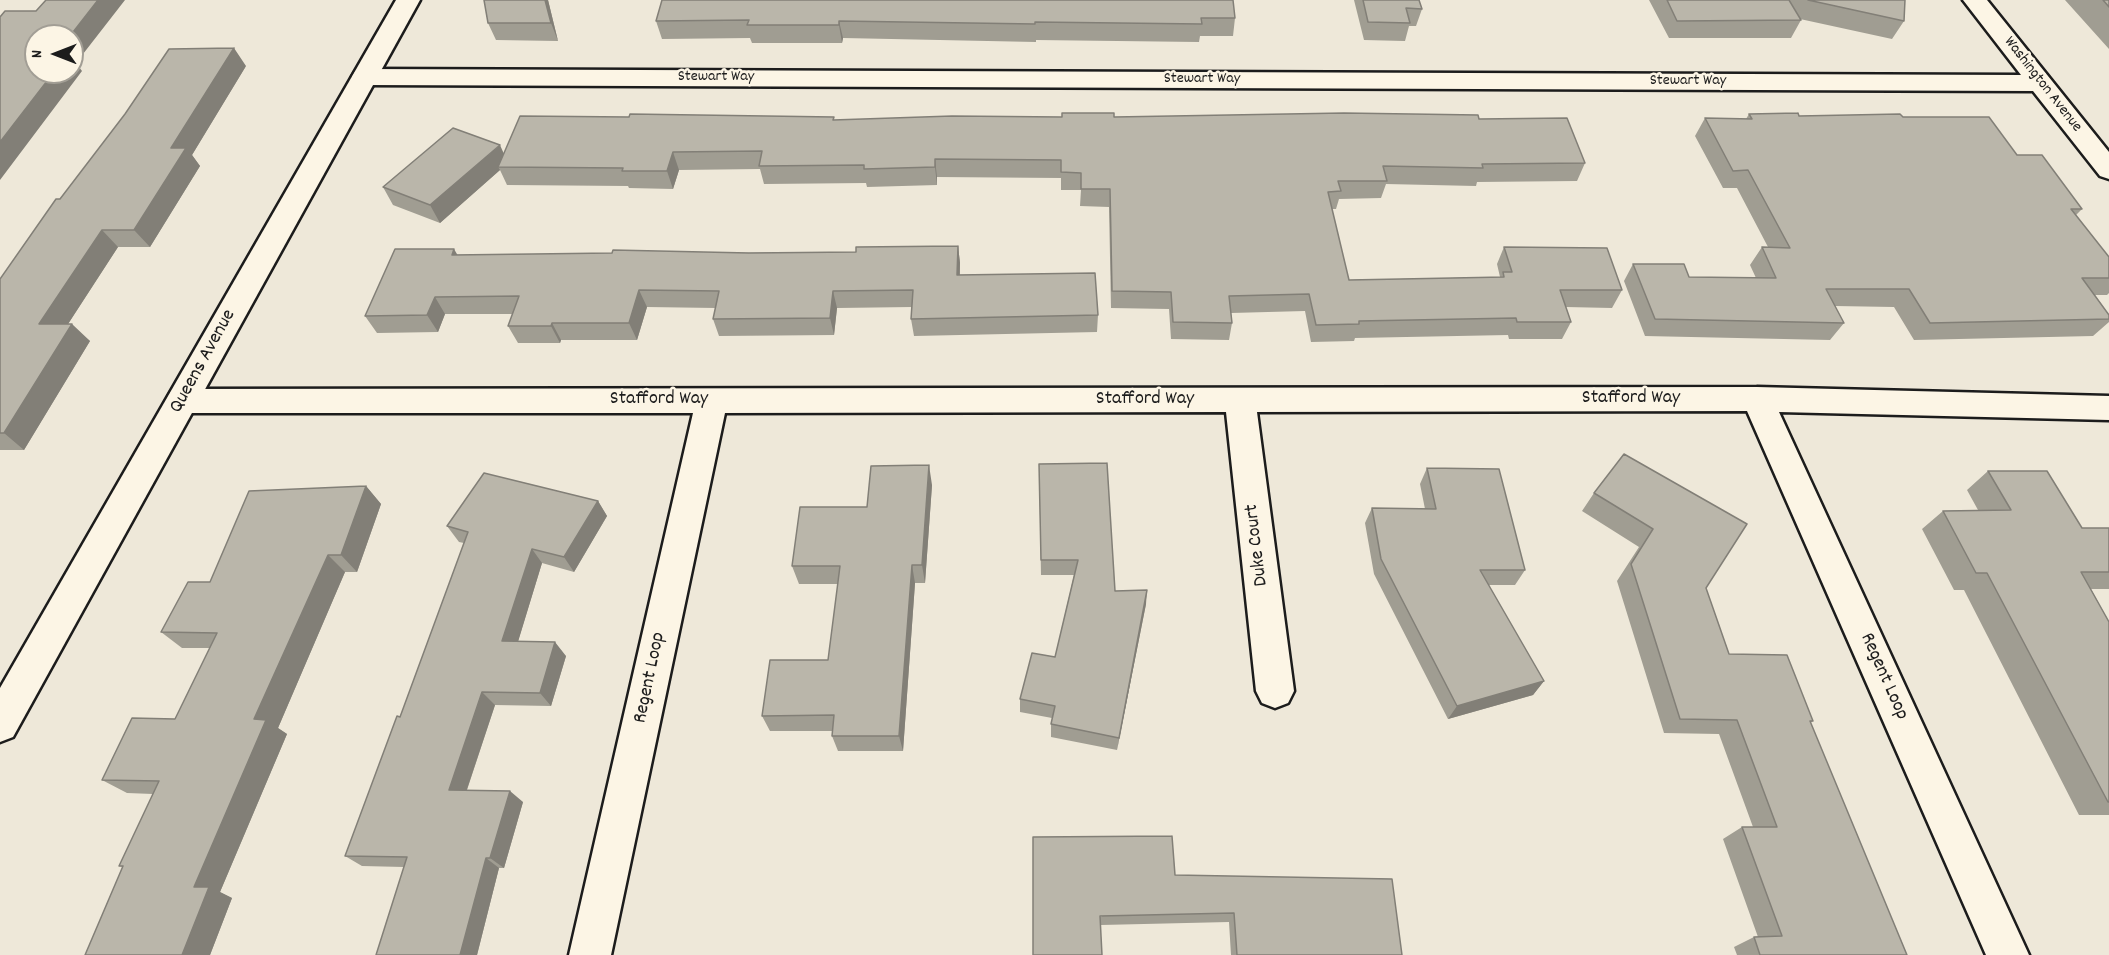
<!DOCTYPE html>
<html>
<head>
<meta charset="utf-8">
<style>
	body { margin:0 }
	#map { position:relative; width:2109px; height:955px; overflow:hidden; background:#eee8d9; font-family:Dekko,sans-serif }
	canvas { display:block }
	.north { position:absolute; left:24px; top:24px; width:60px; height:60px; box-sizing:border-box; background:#fcf5e5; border:2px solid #a29e95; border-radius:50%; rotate:270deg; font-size:16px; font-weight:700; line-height:24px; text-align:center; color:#1c1c1c }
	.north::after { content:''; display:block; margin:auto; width:21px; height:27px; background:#1c1c1c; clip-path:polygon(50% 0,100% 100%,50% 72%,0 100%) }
</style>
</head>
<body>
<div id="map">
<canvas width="2109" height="955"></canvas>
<div class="north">N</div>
</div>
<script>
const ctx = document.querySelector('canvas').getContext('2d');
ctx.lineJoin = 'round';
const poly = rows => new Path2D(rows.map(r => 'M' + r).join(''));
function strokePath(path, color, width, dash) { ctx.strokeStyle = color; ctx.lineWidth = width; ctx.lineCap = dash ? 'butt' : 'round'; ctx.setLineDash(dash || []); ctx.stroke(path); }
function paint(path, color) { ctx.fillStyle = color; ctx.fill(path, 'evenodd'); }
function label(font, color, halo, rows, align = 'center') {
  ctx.font = font + ' Dekko,sans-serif'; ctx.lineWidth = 5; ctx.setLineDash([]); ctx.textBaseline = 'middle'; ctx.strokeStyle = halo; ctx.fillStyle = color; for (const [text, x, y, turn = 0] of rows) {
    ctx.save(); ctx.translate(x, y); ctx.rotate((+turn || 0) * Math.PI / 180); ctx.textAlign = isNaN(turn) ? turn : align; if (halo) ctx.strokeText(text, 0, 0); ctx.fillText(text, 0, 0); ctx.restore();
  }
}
const street = poly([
	[1963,0,1987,0,2109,152,2109,179,2100,176,2033,91,364,85,355,82,352,77,355,72,364,69,2021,75,1963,0],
	[1757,387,2109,396,2109,420,1779,412,2029,955,1986,955,1747,411,1257,412,1294,691,1288,703,1275,708,1262,703,1256,691,1226,412,725,413,611,955,569,955,693,413,182,413,171,410,166,401,171,392,182,389,1757,387]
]);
const secondary = poly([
	[396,0,420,0,13,737,0,742,0,688,396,0]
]);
strokePath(street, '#1c1c1c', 5);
strokePath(secondary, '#1c1c1c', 5);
paint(street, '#fcf5e5');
paint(secondary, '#fcf5e5');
paint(poly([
	[484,0,548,0,558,41,496,40,488,23],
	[662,0,1235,18,1233,36,1200,36,1199,42,1036,40,1036,42,843,38,842,43,752,43,750,38,662,39,656,21],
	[1354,0,1419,0,1422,9,1416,26,1409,26,1405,41,1364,40],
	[1649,0,1905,0,1904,21,1892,39,1800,19,1801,20,1791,38,1669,38],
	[2065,0,2109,0,2109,49],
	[246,66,192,155,200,166,150,247,118,247,68,324,90,341,24,450,0,450,0,279],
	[1749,114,1799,116,1903,117,2017,155,2082,209,2076,215,2109,257,2109,293,2107,295,2095,295,2109,315,2109,322,2093,336,1914,340,1894,307,1835,306,1844,323,1830,340,1645,336,1624,281,1633,264,1689,277,1756,278,1750,265,1762,247,1768,247,1737,188,1723,188,1695,136,1705,118,1746,119],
	[1114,117,1479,119,1585,163,1577,181,1477,182,1476,186,1386,184,1381,198,1339,199,1336,209,1332,209,1349,280,1500,277,1497,264,1504,247,1622,290,1612,308,1566,307,1571,322,1562,339,1509,339,1508,335,1355,338,1354,341,1311,342,1305,311,1231,313,1232,323,1229,340,1171,339,1169,309,1111,308,1109,207,1080,206,1081,190,1061,190,1061,178,937,177,937,185,867,187,866,183,764,184,760,169,679,170,673,189,629,188,628,186,507,185,500,170,440,223,393,205,383,187,504,154,834,120],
	[958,246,960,263,960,275,1098,315,1097,332,914,336,911,319,912,307,837,308,834,335,719,336,713,319,716,308,647,307,637,340,561,340,560,343,518,343,508,326,513,314,445,314,438,332,377,333,365,316,457,255,856,252],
	[1624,454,1706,588,1729,654,1813,721,1810,723,1907,955,1737,955,1734,947,1754,937,1758,937,1723,839,1742,827,1753,827,1719,734,1664,733,1617,581,1639,547,1582,511,1594,493],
	[1039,464,1115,591,1146,604,1117,750,1051,737,1051,724,1052,718,1020,712,1020,699,1055,657,1074,575,1041,575],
	[1427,468,1525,570,1515,585,1488,585,1544,681,1533,695,1448,719,1374,574,1365,523,1372,508,1425,509,1420,484],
	[1988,471,2082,528,2109,528,2109,589,2091,589,2109,622,2109,815,2079,815,1964,590,1954,590,1922,529,1943,511,1978,510,1967,490],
	[932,485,925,583,915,583,903,751,838,751,832,736,832,731,770,731,762,716,828,660,838,584,799,584,792,566,867,507],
	[366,486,381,504,357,572,345,572,278,728,287,734,220,892,232,898,210,955,85,955,123,867,119,866,153,794,127,793,102,780,175,719,210,648,182,648,161,632,210,582],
	[598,501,607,516,574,572,542,563,518,641,566,656,551,706,495,705,467,790,523,802,504,868,499,868,477,955,376,955,404,867,362,866,345,856,400,717,464,543,459,542,447,526],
	[1175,875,1402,955,1231,955,1229,922,1101,925,1033,955]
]), '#a09d92');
paint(poly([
	[98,0,125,0,76,63,82,71,0,180,0,142,54,72,72,72,72,36,70,36],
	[545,0,548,0,558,41,551,23],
	[839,21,843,38,842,43,839,25],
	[234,48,246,66,192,155,200,166,150,247,134,230,171,148],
	[500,145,508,163,498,167,500,170,440,223,430,205],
	[673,152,679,170,673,189,667,171],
	[935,159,937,177,937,185,935,167],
	[102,230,118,247,57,341,39,324],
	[958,246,960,263,959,293,957,275],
	[454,249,464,266,452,255],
	[639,290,647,307,637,340,629,323],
	[833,291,837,308,834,335,830,318],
	[435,297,445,314,438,332,427,315],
	[552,323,561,340,560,343,551,326],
	[72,324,90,341,24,450,4,433],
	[929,465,932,485,925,583,922,565],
	[366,486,381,504,357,572,341,555],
	[598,501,607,516,574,572,564,557],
	[532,549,542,563,514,655,502,641],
	[328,555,345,572,278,728,287,734,220,892,232,898,210,955,182,955,194,887,254,719],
	[912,565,915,583,903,751,899,736],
	[1147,590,1146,604,1117,750,1119,738],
	[555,642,566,656,551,706,540,693],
	[1544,681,1533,695,1448,719,1457,706],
	[482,692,495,705,463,801,449,790],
	[510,791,523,802,504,868,490,858],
	[486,858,499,868,477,955,460,955]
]), '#827f77');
const building = poly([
	[46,0,98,0,70,36,36,36,36,72,54,72,0,142,0,17,5,11,36,11,46,0],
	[484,0,545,0,551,23,488,23,484,0],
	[662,0,1233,0,1235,18,1201,18,1202,24,1035,22,1035,24,839,21,839,25,747,25,749,20,656,21,662,0],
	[1363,0,1419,0,1422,9,1406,8,1410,23,1368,22,1363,0],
	[1667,0,1789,0,1801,20,1677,21,1667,0],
	[1808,0,1905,0,1904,21,1808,0],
	[2103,0,2109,0,2109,7,2103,0],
	[234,48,171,148,186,148,134,230,102,230,39,324,72,324,4,433,0,433,0,279,56,199,60,199,125,114,169,49,234,48],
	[1062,113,1114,113,1114,117,1344,113,1478,115,1479,119,1567,118,1585,163,1482,164,1483,168,1383,166,1387,181,1338,181,1341,191,1328,192,1349,280,1504,277,1503,272,1512,272,1504,247,1607,248,1622,290,1560,290,1571,322,1517,322,1516,318,1359,321,1359,324,1316,325,1309,294,1229,296,1232,323,1173,322,1171,292,1112,291,1110,189,1081,189,1081,173,1061,172,1061,160,935,159,935,167,864,169,864,165,759,166,762,151,673,152,667,171,622,171,623,168,498,167,520,116,629,117,630,114,834,117,833,120,952,116,1062,117,1062,113],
	[1798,113,1799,116,1900,114,1903,117,1989,117,2017,155,2042,155,2082,209,2071,209,2109,257,2109,278,2082,278,2109,315,2109,319,1930,323,1909,289,1826,289,1844,323,1655,319,1633,264,1684,264,1689,277,1776,278,1762,247,1790,248,1748,170,1733,171,1705,118,1752,119,1749,114,1798,113],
	[453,128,500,145,430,205,383,187,453,128],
	[958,246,957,275,1095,273,1098,315,911,319,913,290,833,291,830,318,713,319,719,291,639,290,629,323,552,323,551,326,508,326,519,296,435,297,427,315,365,316,395,249,454,249,452,255,612,253,613,250,749,253,856,252,856,247,958,246],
	[1624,454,1747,524,1706,588,1729,654,1787,655,1813,721,1810,721,1907,955,1760,955,1754,937,1782,936,1742,827,1777,827,1737,720,1680,719,1631,564,1653,529,1594,493,1624,454],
	[1107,463,1115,591,1147,590,1119,738,1051,724,1055,706,1020,699,1032,653,1055,657,1078,560,1041,560,1039,464,1107,463],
	[929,465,922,565,912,565,899,736,832,736,834,715,762,716,770,660,828,660,840,566,792,566,800,507,867,507,871,466,929,465],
	[1427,468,1499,469,1525,570,1480,570,1544,681,1457,706,1381,559,1372,508,1436,509,1427,468],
	[1988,471,2047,471,2082,528,2109,528,2109,572,2081,572,2109,622,2109,802,2108,802,1987,573,1976,573,1943,511,2011,510,1988,471],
	[484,473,598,501,564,557,532,549,502,641,555,642,540,693,482,692,449,790,510,791,490,858,486,858,460,955,376,955,407,857,345,856,397,716,400,717,468,532,447,526,484,473],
	[366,486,341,555,328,555,254,719,266,720,194,887,209,887,182,955,85,955,123,866,119,866,159,781,102,780,132,718,175,719,217,633,161,632,188,582,210,582,249,491,366,486],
	[1172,836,1175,875,1392,879,1402,955,1237,955,1234,913,1100,916,1102,955,1033,955,1033,837,1172,836]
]);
paint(building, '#bab6aa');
strokePath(building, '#827f77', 1.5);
label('16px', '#1c1c1c', '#fcf5e5', [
	["Stewart Way",716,78],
	["Stewart Way",1202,80],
	["Stewart Way",1688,82],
	["Washington Avenue",2042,85,52]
]);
label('20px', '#1c1c1c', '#fcf5e5', [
	["Queens Avenue",204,362,-61],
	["Stafford Way",1631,399],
	["Stafford Way",659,400],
	["Stafford Way",1145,400],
	["Duke Court",1258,545,-97],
	["Regent Loop",1883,677,66],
	["Regent Loop",651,678,-78]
]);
</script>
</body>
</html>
